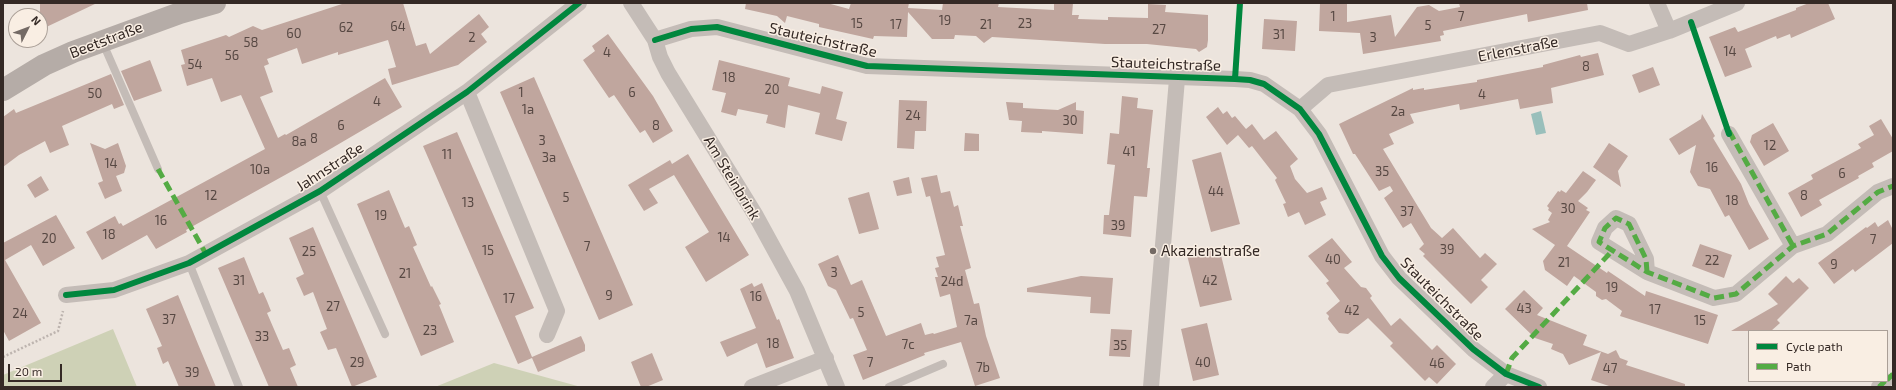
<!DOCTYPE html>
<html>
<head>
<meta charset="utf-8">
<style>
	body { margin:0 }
	#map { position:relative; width:1896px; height:390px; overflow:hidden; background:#ece4dd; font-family:"Exo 2",sans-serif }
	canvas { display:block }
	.frame { position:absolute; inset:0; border:4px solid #342925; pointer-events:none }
	.legend { position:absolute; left:1748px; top:330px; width:140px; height:52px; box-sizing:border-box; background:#f9eee3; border:1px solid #aa9f97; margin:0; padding:5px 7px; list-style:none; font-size:12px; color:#342925 }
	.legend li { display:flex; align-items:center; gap:8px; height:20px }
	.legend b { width:20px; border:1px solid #aa9f97 }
	.north { position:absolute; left:8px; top:8px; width:40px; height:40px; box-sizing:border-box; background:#f9eee3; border:1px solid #aa9f97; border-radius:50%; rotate:48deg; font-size:11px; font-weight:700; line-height:16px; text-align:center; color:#342925 }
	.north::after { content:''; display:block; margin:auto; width:14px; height:18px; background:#746a65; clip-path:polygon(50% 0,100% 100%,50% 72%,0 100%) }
	.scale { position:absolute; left:8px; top:364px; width:54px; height:18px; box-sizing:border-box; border:2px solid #342925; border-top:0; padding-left:5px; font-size:12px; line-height:14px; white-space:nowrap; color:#342925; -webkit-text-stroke:3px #f9eee3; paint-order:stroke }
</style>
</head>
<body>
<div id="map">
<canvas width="1896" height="390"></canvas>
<div class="frame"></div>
<ul class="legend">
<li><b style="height:5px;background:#00873e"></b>Cycle path</li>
<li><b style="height:5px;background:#54ab44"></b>Path</li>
</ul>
<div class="north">N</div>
<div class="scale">20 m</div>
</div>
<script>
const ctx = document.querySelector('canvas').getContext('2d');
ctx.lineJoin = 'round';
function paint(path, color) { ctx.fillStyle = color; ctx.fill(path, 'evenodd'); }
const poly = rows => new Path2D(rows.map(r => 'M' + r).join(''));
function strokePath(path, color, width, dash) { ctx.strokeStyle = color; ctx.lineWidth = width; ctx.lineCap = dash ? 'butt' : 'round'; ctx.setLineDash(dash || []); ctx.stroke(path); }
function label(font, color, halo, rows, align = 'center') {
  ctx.font = font + ' "Exo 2",sans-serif'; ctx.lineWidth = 3; ctx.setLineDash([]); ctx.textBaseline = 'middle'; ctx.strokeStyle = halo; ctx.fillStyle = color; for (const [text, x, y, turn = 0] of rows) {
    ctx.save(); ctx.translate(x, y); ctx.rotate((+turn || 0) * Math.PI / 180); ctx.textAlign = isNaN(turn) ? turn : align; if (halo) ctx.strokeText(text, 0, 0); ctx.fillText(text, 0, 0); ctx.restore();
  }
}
paint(poly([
	[113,329,137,387,3,387,3,375],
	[494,363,581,387,435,387]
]), '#ced1b6');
paint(poly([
	[1541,111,1546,133,1536,135,1531,114]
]), '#99bfbb');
paint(poly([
	[40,3,97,3,40,30],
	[345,3,403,3,416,46,426,43,430,54,479,14,489,27,481,34,487,42,458,65,392,85,388,69,396,67,388,40,338,55,338,52,302,64,297,48,267,59,269,64,264,66,273,92,260,97,278,138,285,134,286,135,385,78,402,107,303,165,186,230,187,232,156,249,147,235,102,260,86,232,115,216,119,224,121,223,123,226,265,149,241,95,221,102,212,78,187,86,181,65,185,64,181,50,226,35,229,37,253,26,262,30],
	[746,3,827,3,849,9,851,3,909,3,908,8,942,10,943,3,999,3,998,7,1054,10,1054,3,1073,3,1072,15,1079,15,1078,19,1108,20,1108,17,1148,18,1148,4,1166,5,1165,12,1208,15,1208,40,1207,47,1199,52,1196,49,1147,44,1105,44,992,37,984,43,976,36,955,35,954,39,932,39,908,12,907,37,874,36,873,39,819,27,819,24,787,16,785,23,777,16,745,9],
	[1320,3,1347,3,1347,22,1391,15,1395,37,1417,7,1429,5,1439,11,1460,7,1459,3,1587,3,1588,10,1528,22,1527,14,1443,31,1444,35,1440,36,1441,41,1363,54,1360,33,1319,31],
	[1809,3,1828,3,1835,19,1791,38,1790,34,1777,39,1776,36,1745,49,1752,67,1725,77,1709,37,1735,27,1738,32,1796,10,1796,8],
	[1264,19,1297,21,1295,51,1262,49],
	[608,34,653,96,673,131,653,143,645,130,640,133,614,95,609,98,583,60,595,51,592,46],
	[1598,53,1604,75,1551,88,1553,103,1520,109,1518,99,1460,110,1459,104,1410,114,1414,123,1389,134,1394,144,1383,149,1431,228,1442,238,1453,228,1480,258,1485,253,1497,264,1481,280,1488,287,1471,304,1423,256,1425,254,1419,249,1424,244,1411,223,1403,228,1384,198,1393,191,1390,186,1379,191,1355,154,1353,154,1339,124,1413,88,1413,90,1424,88,1424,90,1477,82,1477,80,1543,67,1543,65,1580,55,1581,57],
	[150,60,162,91,134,101,121,71],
	[719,60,790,78,788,86,820,94,822,86,843,92,836,119,847,122,842,141,815,134,820,113,788,105,785,128,766,123,768,115,738,109,736,116,721,112,726,93,712,90],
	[1653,67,1660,85,1639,93,1632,75],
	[111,74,124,105,114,109,112,104,62,126,69,145,50,153,45,141,19,155,3,167,3,117,14,109,16,113],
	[534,77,633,305,599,320,500,92],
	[1122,96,1138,98,1137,108,1153,110,1147,168,1150,168,1147,197,1134,196,1131,237,1103,234,1104,215,1109,215,1115,165,1107,164,1110,133,1119,134],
	[899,100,927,101,926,131,915,131,914,149,897,148],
	[1006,102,1023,103,1023,108,1058,110,1076,102,1076,110,1084,111,1083,134,1042,131,1042,133,1021,132,1022,121,1009,120],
	[1218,107,1223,114,1227,111,1232,118,1235,116,1246,129,1252,124,1264,140,1276,131,1298,159,1290,166,1295,179,1307,193,1322,187,1327,199,1320,202,1326,215,1305,225,1299,212,1288,217,1283,204,1286,203,1275,180,1277,178,1252,146,1249,148,1238,135,1227,145,1206,117],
	[1702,114,1715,136,1713,138,1741,184,1749,204,1769,239,1749,250,1729,215,1725,217,1710,189,1698,186,1690,172,1696,145,1679,155,1669,139,1701,119],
	[1881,119,1893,139,1893,151,1872,163,1874,167,1858,176,1859,178,1819,200,1822,205,1801,217,1788,193,1813,179,1811,175,1861,148,1858,144,1874,135,1869,126],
	[1773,123,1789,151,1764,166,1750,142,1752,135],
	[457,132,534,308,515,316,532,357,581,336,585,345,585,351,538,372,532,358,518,364,423,146],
	[965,133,979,134,979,151,964,151],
	[90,143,105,149,118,143,126,166,124,173,116,176,122,191,105,199,98,183,103,181],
	[1609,143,1628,156,1618,171,1621,187,1593,167],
	[1221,152,1240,224,1211,232,1192,160],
	[688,154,749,255,706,282,685,247,709,232,674,175,649,189,658,203,644,211,628,185,670,160,672,164],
	[1583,171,1596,180,1587,192,1578,201,1588,208,1586,210,1590,212,1567,246,1607,273,1608,271,1645,296,1646,291,1718,315,1708,344,1620,316,1622,311,1606,299,1602,300,1596,296,1596,292,1574,276,1567,286,1545,270,1543,261,1555,245,1532,229,1550,222,1548,220,1552,213,1548,210,1549,208,1547,206,1558,191,1560,192,1561,190,1566,193],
	[937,175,941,193,950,191,954,207,958,205,963,226,960,226,971,268,965,270,974,304,979,303,986,336,1000,378,975,386,961,342,924,353,925,355,863,380,853,355,867,350,853,318,850,319,836,290,828,286,818,264,838,255,851,285,862,280,886,336,921,323,925,335,933,333,934,334,957,327,950,294,940,297,935,277,938,277,935,268,939,267,936,257,945,255,930,196,926,197,921,178],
	[41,176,49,190,35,198,27,185],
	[909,177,912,193,897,196,893,181],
	[389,190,405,228,409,226,417,245,413,247,431,287,432,286,441,304,439,305,454,342,421,356,357,204],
	[869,192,879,229,859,234,848,198],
	[56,215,75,248,43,266,31,245,5,260,41,323,9,341,3,330,3,243],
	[1888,220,1893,230,1893,243,1855,272,1853,269,1834,284,1818,263,1866,227,1867,228,1875,222,1878,227],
	[313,227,377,377,352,387,336,348,328,350,320,332,327,329,313,292,304,296,296,278,304,274,289,238],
	[1332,238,1352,262,1344,268,1361,287,1366,288,1372,296,1370,298,1391,326,1400,318,1432,350,1437,345,1456,364,1437,384,1429,377,1425,381,1390,346,1393,343,1368,318,1348,334,1339,333,1328,319,1329,316,1326,313,1340,301,1326,283,1329,281,1308,256],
	[1700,244,1732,255,1724,278,1692,266],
	[1219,247,1232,300,1200,307,1187,255],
	[244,257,259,294,263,292,267,301,271,311,267,313,283,350,289,348,296,365,290,368,298,387,269,387,218,268],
	[1081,276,1113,278,1110,314,1090,313,1091,297,1027,292,1027,288],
	[1786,276,1793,283,1799,278,1809,288,1777,320,1780,323,1771,331,1731,331,1778,304,1768,294],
	[752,283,754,287,762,283,777,320,779,319,794,358,766,368,757,343,727,357,720,342,756,328,740,289],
	[1524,290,1543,308,1537,315,1587,335,1583,345,1608,354,1616,350,1620,358,1628,361,1626,365,1685,384,1685,387,1612,387,1591,380,1601,352,1569,365,1563,354,1551,349,1553,344,1535,338,1505,309],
	[178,295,198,344,216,387,179,387,168,361,163,364,157,348,162,346,146,309],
	[1207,323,1219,375,1193,381,1181,329],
	[1111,329,1132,330,1130,357,1109,356],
	[652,353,663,380,646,387,641,387,631,362]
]), '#c0a69e');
strokePath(poly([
	[3,357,58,331,63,311]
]), '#bdb4af', 2.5, [2, 2]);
strokePath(poly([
	[102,41,158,169],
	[320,191,385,334],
	[189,263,239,387],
	[889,387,943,364]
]), '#c4bcb7', 8);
strokePath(poly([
	[631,3,655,40,660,57,668,73,756,216,797,291,837,387],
	[1657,3,1669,31],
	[655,40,691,29,717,27,867,66,1235,79,1250,80,1264,84,1300,109,1319,134,1382,256,1399,278,1473,349,1506,374,1539,387],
	[467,92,557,311,547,335],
	[1300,109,1328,85,1600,33,1629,44,1669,31,1737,3],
	[1729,134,1793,246],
	[1647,272,1646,259,1629,224,1616,218,1605,228,1599,242,1647,272,1714,298,1736,294,1793,246,1827,234,1878,192,1893,186],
	[66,295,114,290,189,263,320,191,467,92,579,3],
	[752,387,826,358],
	[1151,387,1177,79],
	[1493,387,1506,374],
	[1879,387,1885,381]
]), '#c4bcb7', 16);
strokePath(poly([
	[3,90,44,65,73,52,180,13,215,3]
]), '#b5aca7', 22);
strokePath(poly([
	[1729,131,1793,246],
	[158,169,206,254],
	[1647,272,1646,259,1629,224,1616,218,1605,228,1599,242,1647,272,1714,298,1736,294,1793,246,1827,234,1878,192,1893,186],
	[1506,374,1512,358,1612,251],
	[1887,380,1893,374],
	[1879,387,1885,381]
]), '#54ab44', 5, [10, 5]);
strokePath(poly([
	[1691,22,1729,134],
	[655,40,691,29,717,27,867,66,1235,79,1250,80,1264,84,1300,109,1319,134,1382,256,1399,278,1473,349,1506,374,1539,387],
	[1235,79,1240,3],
	[66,295,114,290,189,263,320,191,467,92,579,3]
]), '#00873e', 6);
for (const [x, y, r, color] of [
	[1153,251,4,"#746a65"]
]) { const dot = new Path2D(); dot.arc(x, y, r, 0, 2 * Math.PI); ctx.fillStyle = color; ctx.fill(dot); strokePath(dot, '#f9eee3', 1.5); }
label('13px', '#574843', null, [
	["1",1333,17],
	["7",1461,17],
	["19",945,21],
	["15",857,24],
	["23",1025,24],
	["17",896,25],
	["21",986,25],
	["5",1428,26],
	["64",398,27],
	["62",346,28],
	["27",1159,30],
	["60",294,34],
	["31",1279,35],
	["2",472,38],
	["3",1373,38],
	["58",251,43],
	["14",1730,52],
	["4",607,53],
	["56",232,56],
	["54",195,65],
	["8",1586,67],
	["18",729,78],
	["20",772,90],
	["1",521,93],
	["6",632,93],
	["50",95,94],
	["4",1482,95],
	["4",377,102],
	["1a",528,110],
	["2a",1398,112],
	["24",913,116],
	["30",1070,121],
	["6",341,126],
	["8",656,126],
	["8",314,139],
	["3",542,141],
	["8a",299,142],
	["12",1770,146],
	["41",1129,152],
	["11",447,155],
	["3a",549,158],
	["14",111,164],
	["16",1712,168],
	["10a",260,170],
	["35",1382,172],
	["6",1842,174],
	["44",1216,192],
	["12",211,196],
	["8",1804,196],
	["5",566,198],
	["18",1732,201],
	["13",468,203],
	["30",1568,209],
	["37",1407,212],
	["19",381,216],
	["16",161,221],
	["39",1118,226],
	["18",109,235],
	["14",724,238],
	["20",49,239],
	["7",1873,240],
	["7",587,247],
	["39",1447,250],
	["15",488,251],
	["25",309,252],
	["40",1333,260],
	["22",1712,261],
	["21",1564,263],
	["9",1834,265],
	["3",834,273],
	["21",405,274],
	["31",239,281],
	["42",1210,281],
	["24d",952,282],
	["19",1612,288],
	["9",609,296],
	["16",756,297],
	["17",509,299],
	["27",333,307],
	["43",1524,309],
	["17",1655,310],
	["42",1352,311],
	["5",861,313],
	["24",20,314],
	["37",169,320],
	["7a",971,321],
	["15",1700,321],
	["23",430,331],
	["33",262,337],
	["18",773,344],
	["7c",908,345],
	["35",1120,346],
	["29",357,363],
	["7",870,363],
	["40",1203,363],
	["46",1437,364],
	["7b",983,368],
	["47",1610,369],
	["39",192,373]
]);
label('15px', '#342925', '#f9eee3', [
	["Beetstraße",106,40,-21],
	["Stauteichstraße",823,40,13],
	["Erlenstraße",1518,49,-11],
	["Stauteichstraße",1166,64,2],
	["Jahnstraße",330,167,-33],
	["Am Steinbrink",732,178,59],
	["Stauteichstraße",1442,299,45]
]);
label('15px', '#342925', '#f9eee3', [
	["Akazienstraße",1161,251]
], 'left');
</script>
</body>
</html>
